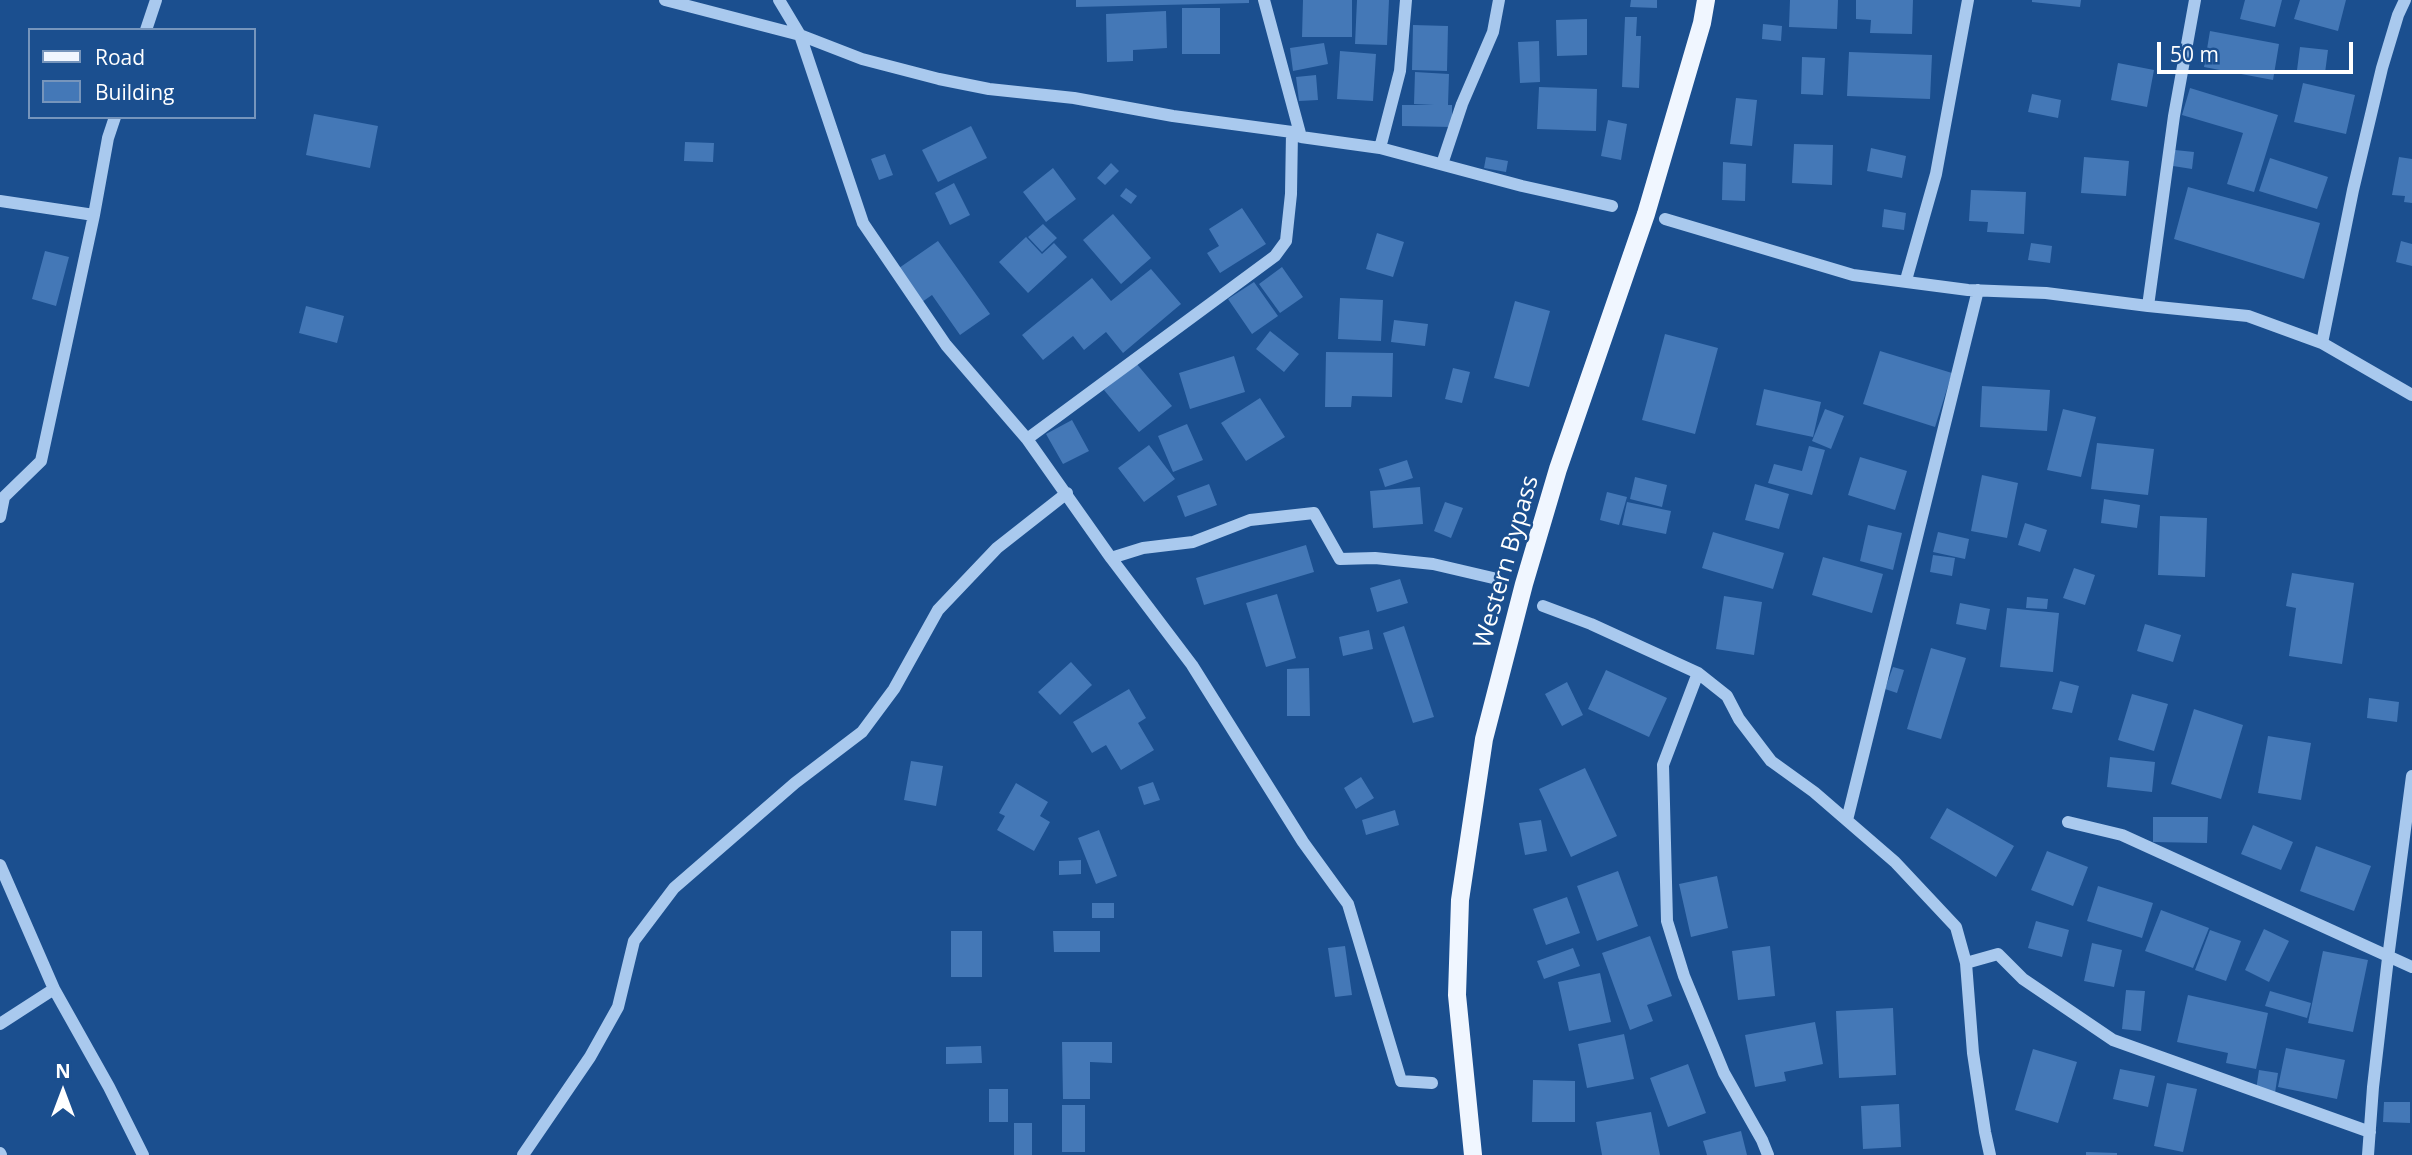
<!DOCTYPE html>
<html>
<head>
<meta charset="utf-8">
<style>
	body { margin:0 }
	#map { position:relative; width:2412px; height:1155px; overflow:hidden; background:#1b4f8f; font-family:"Open Sans",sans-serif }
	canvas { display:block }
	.legend { position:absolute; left:28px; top:28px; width:228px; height:91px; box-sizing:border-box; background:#1b4f8f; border:2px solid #7695bc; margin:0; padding:9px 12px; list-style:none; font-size:21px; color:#fff }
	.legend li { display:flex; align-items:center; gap:14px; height:35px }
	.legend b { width:35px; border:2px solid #7695bc }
	.north { position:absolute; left:28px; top:1057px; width:70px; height:70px; -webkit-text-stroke:5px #1b4f8f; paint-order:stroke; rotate:0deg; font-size:19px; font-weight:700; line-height:28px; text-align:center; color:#fff }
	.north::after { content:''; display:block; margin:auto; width:24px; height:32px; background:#fff; clip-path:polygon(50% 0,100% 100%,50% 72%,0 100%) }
	.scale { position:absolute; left:2157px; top:42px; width:196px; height:32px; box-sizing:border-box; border:4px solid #fff; border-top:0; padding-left:9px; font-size:21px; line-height:24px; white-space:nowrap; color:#fff; -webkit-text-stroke:5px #1b4f8f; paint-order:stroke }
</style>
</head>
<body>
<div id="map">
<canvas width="2412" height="1155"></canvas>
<ul class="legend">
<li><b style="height:9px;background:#f0f6ff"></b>Road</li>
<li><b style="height:19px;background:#4478b7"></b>Building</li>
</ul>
<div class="north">N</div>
<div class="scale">50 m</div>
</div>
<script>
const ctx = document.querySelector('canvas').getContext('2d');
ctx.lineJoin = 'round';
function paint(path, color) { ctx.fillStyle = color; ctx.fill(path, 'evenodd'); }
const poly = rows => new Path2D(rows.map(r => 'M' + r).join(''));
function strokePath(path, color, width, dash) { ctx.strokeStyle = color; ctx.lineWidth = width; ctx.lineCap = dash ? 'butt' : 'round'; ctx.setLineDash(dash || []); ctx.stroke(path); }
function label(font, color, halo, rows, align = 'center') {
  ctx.font = font + ' "Open Sans",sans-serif'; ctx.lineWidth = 5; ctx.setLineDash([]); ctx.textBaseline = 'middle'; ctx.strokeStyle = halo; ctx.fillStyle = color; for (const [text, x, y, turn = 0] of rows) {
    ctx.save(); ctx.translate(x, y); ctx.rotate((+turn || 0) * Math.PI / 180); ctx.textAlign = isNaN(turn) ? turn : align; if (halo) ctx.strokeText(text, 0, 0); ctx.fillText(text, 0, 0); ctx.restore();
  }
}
paint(poly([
	[1076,0,1249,0,1249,3,1076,7],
	[1303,0,1352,0,1352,37,1302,37],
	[1357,0,1389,0,1387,45,1355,44],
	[1631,0,1657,0,1657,8,1630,7],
	[1790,0,1838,0,1837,29,1789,27],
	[1856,0,1913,0,1912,34,1870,33,1871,20,1856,19],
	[2032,0,2081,0,2080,7,2032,2],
	[2245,0,2282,0,2275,27,2240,19],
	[2300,0,2346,0,2338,31,2294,19],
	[1182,8,1220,8,1220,54,1182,54],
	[1166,11,1167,48,1133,50,1133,61,1107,62,1106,14],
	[1625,17,1637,17,1636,36,1641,36,1639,88,1622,87],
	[1587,19,1587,55,1557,56,1556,20],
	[1763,24,1782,26,1781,41,1762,39],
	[1413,25,1448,26,1447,71,1412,70],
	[2210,31,2279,44,2273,80,2204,67],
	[1539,41,1540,82,1520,83,1518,42],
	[1324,43,1328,64,1293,71,1290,48],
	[2300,47,2328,50,2325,73,2297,70],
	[1340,51,1376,54,1373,101,1337,99],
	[1849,52,1932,55,1930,99,1847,96],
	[1802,57,1825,58,1823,95,1801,94],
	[2118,63,2154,70,2147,107,2111,100],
	[1415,72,1449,74,1448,105,1452,105,1452,127,1402,126,1402,105,1434,105,1414,104],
	[1316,75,1318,100,1299,101,1296,77],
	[2303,83,2355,95,2346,134,2294,122],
	[1539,87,1597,89,1596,131,1537,129],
	[2190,88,2278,115,2254,192,2227,184,2243,133,2182,115],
	[2032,94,2061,100,2058,118,2028,112],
	[1736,98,1757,100,1752,146,1730,144],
	[314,114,378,126,370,168,306,155],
	[1608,120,1627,124,1621,160,1601,156],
	[971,126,987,158,938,182,922,150],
	[685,142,714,143,713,162,684,161],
	[1794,144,1833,145,1832,185,1792,183],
	[1871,148,1906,156,1902,178,1867,171],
	[2175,150,2194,152,2192,169,2173,166],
	[885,154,893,175,879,180,871,159],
	[1486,157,1508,161,1506,172,1484,168],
	[2084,157,2129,161,2126,196,2081,193],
	[2399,157,2412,159,2412,203,2404,202,2405,196,2392,195],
	[2270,158,2328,177,2317,209,2259,191],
	[1723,162,1746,164,1745,201,1722,200],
	[1111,163,1119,171,1105,185,1097,178],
	[1053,168,1076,199,1046,222,1023,192],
	[954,183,970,215,950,225,935,193],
	[2188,187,2320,223,2304,279,2174,239],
	[1126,188,1137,196,1131,204,1120,196],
	[1971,190,2026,192,2024,234,1987,232,1988,222,1969,221],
	[1242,208,1266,244,1220,273,1207,253,1219,246,1209,229],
	[1884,209,1906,213,1904,230,1882,227],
	[1113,214,1151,258,1121,284,1083,240],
	[1043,224,1057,238,1042,252,1028,237],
	[1377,233,1404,242,1393,277,1366,269],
	[1026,237,1042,254,1054,243,1067,257,1028,293,999,262],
	[938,241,990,314,960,335,932,295,922,302,899,268],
	[2401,241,2412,244,2412,266,2396,262],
	[2031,243,2052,246,2050,263,2028,260],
	[45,251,69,257,56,306,32,299],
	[1282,267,1303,297,1280,313,1259,284],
	[1151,269,1181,304,1123,353,1106,332,1084,350,1073,336,1043,360,1022,335,1092,278,1111,301],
	[1254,282,1278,316,1252,334,1228,299],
	[1340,298,1383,300,1381,341,1338,339],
	[1515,301,1550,311,1529,387,1494,378],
	[306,306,344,316,337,343,299,333],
	[1394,320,1428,324,1425,346,1391,342],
	[1270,331,1299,354,1284,372,1256,349],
	[1665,334,1718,348,1695,434,1642,420],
	[1880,351,1952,373,1935,427,1863,404],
	[1326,352,1393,353,1392,397,1352,396,1351,407,1325,407],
	[1234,356,1245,392,1190,409,1179,373],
	[1136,363,1172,406,1139,432,1104,390],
	[1453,368,1470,372,1462,403,1445,399],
	[1982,386,2050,390,2047,431,1980,427],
	[1764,389,1821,402,1813,437,1756,425],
	[1260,398,1285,437,1246,461,1221,423],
	[1825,409,1844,416,1831,449,1812,441],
	[2063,409,2096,417,2081,477,2047,470],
	[1072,420,1089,451,1063,464,1046,434],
	[1187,424,1203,460,1173,472,1158,436],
	[2097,443,2154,449,2148,495,2091,489],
	[1149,445,1175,479,1144,502,1118,468],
	[1809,446,1825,450,1812,495,1768,483,1774,464,1802,471],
	[1860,457,1907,471,1895,510,1848,495],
	[1407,460,1413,478,1385,487,1379,469],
	[1982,475,2018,483,2007,538,1971,531],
	[1635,477,1667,485,1662,507,1630,499],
	[1209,484,1217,505,1185,517,1177,496],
	[1755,484,1789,494,1779,529,1745,520],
	[1420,487,1423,524,1373,528,1370,491],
	[1607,492,1627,497,1619,525,1600,520],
	[2104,499,2140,505,2137,528,2101,523],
	[1445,502,1463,508,1451,538,1434,531],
	[1627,502,1671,511,1666,534,1622,525],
	[2160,516,2207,518,2205,577,2158,575],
	[2025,523,2047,530,2040,552,2018,545],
	[1868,525,1902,533,1893,570,1860,561],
	[1713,532,1784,553,1773,589,1702,568],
	[1938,532,1969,539,1965,559,1933,552],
	[1306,545,1314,572,1204,605,1196,578],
	[1933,555,1955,558,1952,576,1930,572],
	[1823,557,1883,574,1872,613,1812,595],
	[2074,568,2095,575,2085,605,2063,598],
	[2292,573,2354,583,2342,664,2289,656,2296,608,2286,606],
	[1400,579,1408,603,1377,612,1370,588],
	[1277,594,1296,658,1266,667,1246,603],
	[1724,596,1762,602,1754,655,1716,649],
	[2027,597,2048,599,2047,609,2026,608],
	[1960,603,1990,609,1986,630,1956,624],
	[2007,608,2059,613,2053,672,2000,667],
	[2145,624,2181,635,2173,662,2137,651],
	[1404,626,1434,717,1413,723,1383,633],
	[1369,630,1373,649,1343,656,1339,637],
	[1931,648,1966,658,1941,739,1907,729],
	[1071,662,1092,685,1060,715,1038,692],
	[1893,667,1904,670,1897,693,1885,689],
	[1309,668,1310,716,1287,716,1287,669],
	[1606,670,1667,698,1649,737,1588,709],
	[2060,681,2079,686,2072,713,2052,709],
	[1567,682,1583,715,1562,726,1545,694],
	[1129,689,1146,718,1138,723,1154,750,1121,770,1106,745,1092,753,1073,722],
	[2132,694,2168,704,2154,751,2118,740],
	[2369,698,2399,702,2397,722,2367,718],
	[2194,709,2243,725,2221,799,2171,784],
	[2268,736,2311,743,2301,800,2258,793],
	[2110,757,2155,762,2152,792,2107,787],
	[911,761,943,766,936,806,904,800],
	[1585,768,1617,836,1571,857,1539,789],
	[1361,777,1374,798,1356,809,1344,788],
	[1153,782,1160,800,1144,805,1138,787],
	[1016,783,1048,802,1040,816,1050,822,1034,851,997,830,1005,816,999,813],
	[1947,808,2014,846,1996,877,1930,838],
	[1395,810,1399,825,1366,835,1362,820],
	[2153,817,2208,817,2207,843,2153,842],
	[1541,820,1547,851,1525,855,1519,823],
	[2253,825,2293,842,2281,870,2241,854],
	[1099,830,1117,876,1096,884,1078,838],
	[2316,846,2371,866,2354,911,2300,891],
	[2047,851,2088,867,2073,906,2031,890],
	[1081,860,1081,874,1059,875,1059,861],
	[1618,871,1638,926,1597,941,1577,886],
	[1717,876,1728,928,1691,937,1679,884],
	[2098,886,2153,903,2142,938,2087,921],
	[1567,897,1580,933,1546,945,1533,909],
	[1092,903,1114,903,1114,918,1092,918],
	[2161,910,2209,928,2193,968,2145,951],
	[2036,921,2069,930,2062,957,2028,948],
	[2264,929,2289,941,2269,982,2245,970],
	[2210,930,2241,941,2226,981,2195,970],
	[951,931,982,931,982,977,951,977],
	[1053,931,1100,931,1100,952,1054,952],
	[1650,936,1672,996,1647,1005,1653,1021,1630,1030,1602,953],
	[2092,943,2122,950,2114,987,2084,981],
	[1345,946,1352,995,1335,997,1328,948],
	[1770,946,1775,996,1738,1000,1732,951],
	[1573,948,1580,966,1544,979,1537,961],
	[2323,951,2368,960,2353,1032,2308,1023],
	[1600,973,1611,1022,1569,1031,1558,982],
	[2126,990,2145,991,2141,1031,2122,1029],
	[2270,991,2311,1003,2307,1018,2265,1006],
	[2188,995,2268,1013,2256,1069,2226,1063,2228,1053,2177,1042],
	[1893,1008,1896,1075,1839,1078,1836,1011],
	[1815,1022,1823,1064,1784,1072,1786,1081,1755,1087,1745,1035],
	[1624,1034,1634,1079,1587,1088,1578,1044],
	[1062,1042,1112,1042,1112,1063,1090,1062,1090,1099,1063,1099],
	[981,1046,982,1063,946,1064,946,1047],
	[2286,1048,2345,1060,2337,1099,2278,1087],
	[2033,1049,2077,1062,2058,1123,2015,1110],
	[1688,1064,1706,1113,1668,1127,1650,1078],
	[2120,1069,2155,1076,2148,1107,2113,1099],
	[2259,1070,2278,1073,2275,1093,2256,1090],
	[1533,1080,1575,1081,1575,1122,1532,1122],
	[2167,1083,2197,1089,2183,1152,2154,1146],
	[989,1089,1008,1089,1008,1122,989,1122],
	[2384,1102,2410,1102,2410,1123,2383,1122],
	[1899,1104,1901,1147,1863,1149,1861,1106],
	[1062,1105,1085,1105,1085,1152,1062,1152],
	[1651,1112,1660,1155,1602,1155,1596,1122],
	[1014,1123,1032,1123,1032,1155,1014,1155],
	[1741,1131,1747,1155,1707,1155,1703,1141],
	[2086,1152,2117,1153,2117,1155,2086,1155]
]), '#4478b7');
strokePath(poly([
	[665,0,800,35,862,59,939,79,989,89,1074,98,1173,116,1292,132,1301,137,1264,0],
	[779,0,800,35,863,223,946,345,1027,439,1111,558,1192,665,1303,842,1348,904,1401,1081,1432,1083],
	[146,30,156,0],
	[1301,137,1380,148,1522,186,1612,206],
	[1380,148,1400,71,1406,0],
	[1442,164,1462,104,1493,32,1499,0],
	[0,201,94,215],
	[1665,219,1853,275,1968,290,2046,293,2148,306,2248,316,2322,343,2412,395],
	[1906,280,1936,174,1968,0],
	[2148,306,2174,116,2195,0],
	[2322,343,2353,190,2382,68,2398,15,2405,0],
	[1027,439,1275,256,1286,241,1291,194,1292,132],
	[0,517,4,497,41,461,94,215,108,138,115,117],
	[1111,558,1143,548,1193,542,1250,520,1314,513,1340,559,1375,558,1433,564,1493,578],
	[1543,606,1591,624,1698,673,1727,696,1739,719,1771,761,1814,792,1895,862,1956,927,1966,963,1973,1053,1985,1132,1990,1155],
	[1698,673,1663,765,1667,921,1684,976,1724,1073,1762,1140,1768,1155],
	[1847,820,1978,290],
	[2068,822,2122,835,2412,967],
	[0,865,54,989,109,1087,143,1155],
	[1966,963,1998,954,2023,979,2113,1040,2370,1132],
	[0,1024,54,989],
	[0,1153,1,1155],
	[523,1155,590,1057,618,1007,634,941,674,888,795,783,862,732,894,689,938,610,997,548,1067,493],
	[2368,1155,2373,1087,2388,958,2412,776]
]), '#a9c9ee', 12);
strokePath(poly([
	[1473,1155,1457,995,1460,900,1484,739,1524,584,1558,469,1646,214,1702,23,1706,0]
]), '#f0f6ff', 18);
label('24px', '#fff', '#1b4f8f', [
	["Western Bypass",1507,562,-74]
]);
</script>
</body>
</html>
